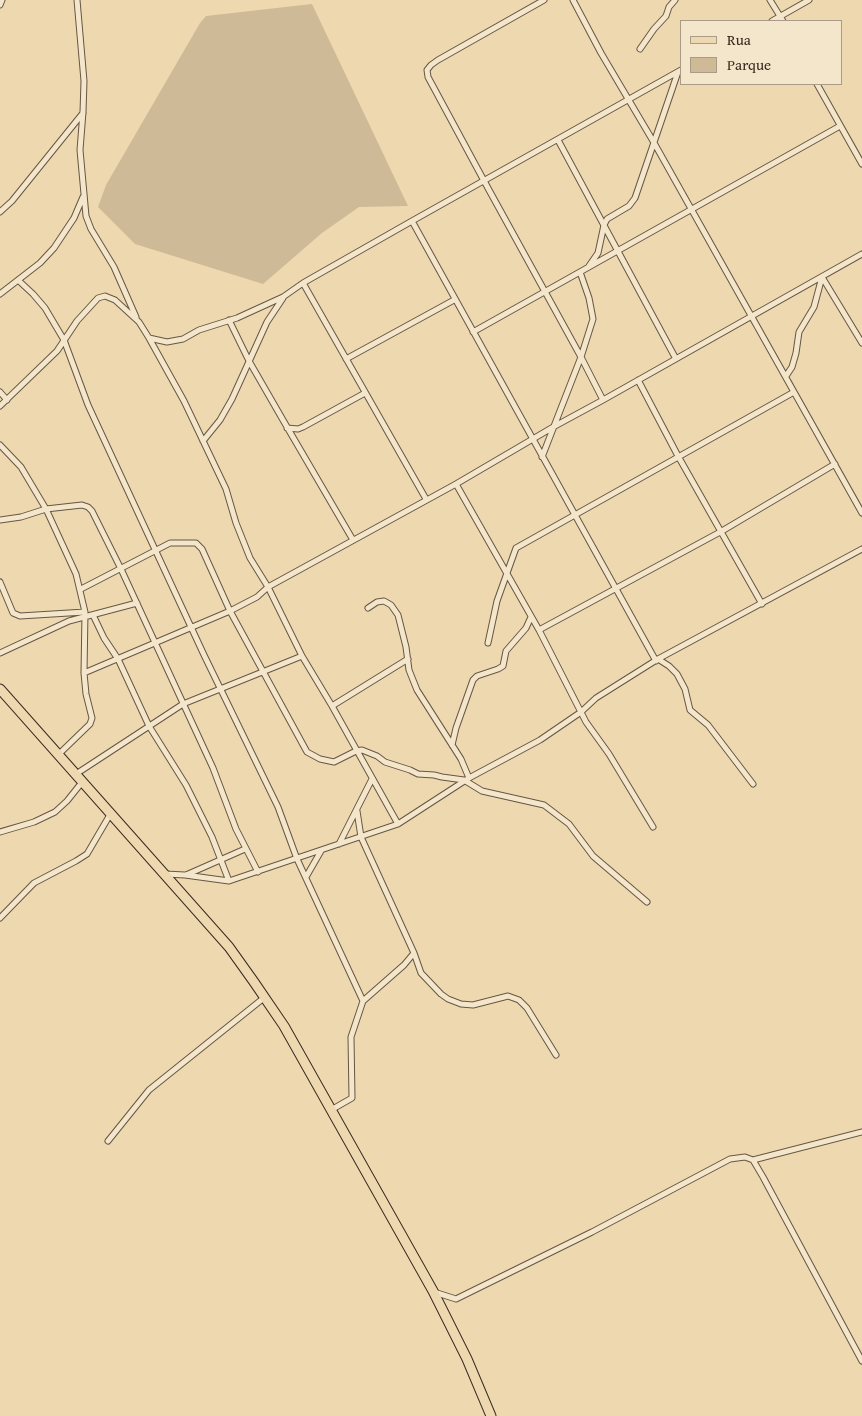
<!DOCTYPE html>
<html>
<head>
<meta charset="utf-8">
<style>
	body { margin:0 }
	#map { position:relative; width:862px; height:1416px; overflow:hidden; background:#eed8af; font-family:"Gentium Book Plus",serif }
	canvas { display:block }
	.legend { position:absolute; left:680px; top:20px; width:162px; height:65px; box-sizing:border-box; background:#f4e6cb; border:1px solid #a99b87; margin:0; padding:6px 9px; list-style:none; font-size:15px; color:#392a20 }
	.legend li { display:flex; align-items:center; gap:10px; height:25px }
	.legend b { width:25px; border:1px solid #a99b87 }
</style>
</head>
<body>
<div id="map">
<canvas width="862" height="1416"></canvas>
<ul class="legend">
<li><b style="height:6px;background:#eed8af"></b>Rua</li>
<li><b style="height:14px;background:#cfba97"></b>Parque</li>
</ul>
</div>
<script>
const ctx = document.querySelector('canvas').getContext('2d');
ctx.lineJoin = 'round';
function paint(path, color) { ctx.fillStyle = color; ctx.fill(path, 'evenodd'); }
const poly = rows => new Path2D(rows.map(r => 'M' + r).join(''));
function strokePath(path, color, width, dash) { ctx.strokeStyle = color; ctx.lineWidth = width; ctx.lineCap = dash ? 'butt' : 'round'; ctx.setLineDash(dash || []); ctx.stroke(path); }
paint(poly([
	[312,4,408,206,359,207,322,233,263,284,135,244,98,207,106,185,200,23,206,16]
]), '#cfba97');
const minor = poly([
	[77,0,84,81,83,112,80,150,86,216,91,229,114,267,136,317],
	[544,0,438,60,431,65,427,70,428,77,489,190,581,357,603,400],
	[573,0,601,53,653,141,862,513],
	[770,0,783,21],
	[0,5,2,0],
	[772,21,809,0],
	[640,49,654,29,666,16,669,7,675,0],
	[817,84,862,164],
	[558,140,676,359],
	[0,212,12,201,83,113],
	[412,221,656,661],
	[589,266,598,253,604,225,607,219,629,206,635,198,678,72],
	[18,280,33,294,45,308,64,340,88,405,204,655,278,807,297,859,363,1001],
	[303,283,426,499],
	[0,294,40,263,54,248,74,218,83,197],
	[229,320,249,361,287,427,353,540],
	[473,332,840,126],
	[149,338,184,401,226,489,236,523,250,558,268,587,302,656,332,706,398,824],
	[346,359,454,300],
	[786,376,792,367,796,353,799,332,814,307,822,277,862,343],
	[638,380,678,456,762,604],
	[0,392,7,400],
	[0,406,57,351,77,321,98,298,105,296,115,300,139,322,149,338,167,342,183,339,199,330,237,318,283,297,303,283,412,221,681,70],
	[287,428,298,429,303,427,365,393],
	[203,441,220,420,232,399,267,322,283,298],
	[0,445,21,467,46,509,76,574,85,612,84,673,86,694,92,718,90,724,59,754],
	[542,457,581,357,593,319,589,298,580,272],
	[456,484,539,630,586,722,609,754,653,827],
	[0,520,21,517,46,509,82,505,88,507,92,511,121,569,213,768,236,829,258,872],
	[0,582,13,613,20,616,85,612],
	[81,589,170,543,196,543,202,549,230,611,307,752,320,759,334,762,356,751,362,750,377,756,385,762,410,770,418,774,434,775,442,777,464,780,482,791,544,805,569,824,593,856,647,902],
	[368,608,377,602,384,601,391,605,398,615,406,647,409,670,417,690,461,759,469,778],
	[93,615,104,638,118,659,149,726,186,785,212,837,229,881],
	[539,630,722,531,835,464],
	[488,643,497,601,516,548,794,392],
	[0,653,69,621,137,603],
	[658,659,669,666,677,674,685,689,690,710,708,725,753,784],
	[84,673,230,611,257,597,268,587,456,484,555,426,603,400,862,254],
	[332,706,408,659],
	[452,745,456,728,473,680,477,676,498,669,503,666,506,651,526,628,531,617],
	[76,774,183,704,302,656],
	[357,811,361,837,414,953],
	[0,832,34,822,55,812,67,801,83,781],
	[339,844,372,779],
	[165,874,185,875,229,881,398,824,469,778,540,740,581,712,596,698,658,659,862,549],
	[186,875,245,849],
	[306,877,321,851],
	[0,918,34,883,76,861,87,854,111,813],
	[331,1110,352,1098,351,1037,363,1001,404,965,414,953,421,973,441,994,448,999,461,1004,473,1005,508,996,519,1000,527,1008,556,1055],
	[108,1141,149,1090,265,997],
	[753,1160,862,1132],
	[434,1292,456,1299,592,1232,730,1159,745,1157,753,1160,763,1177,862,1361]
]);
const primary = poly([
	[0,689,229,947,254,982,284,1026,433,1291,467,1359,491,1416]
]);
strokePath(minor, '#665644', 7);
strokePath(primary, '#392a20', 11);
strokePath(minor, '#f4e6cb', 5);
strokePath(primary, '#eed8af', 9);
</script>
</body>
</html>
